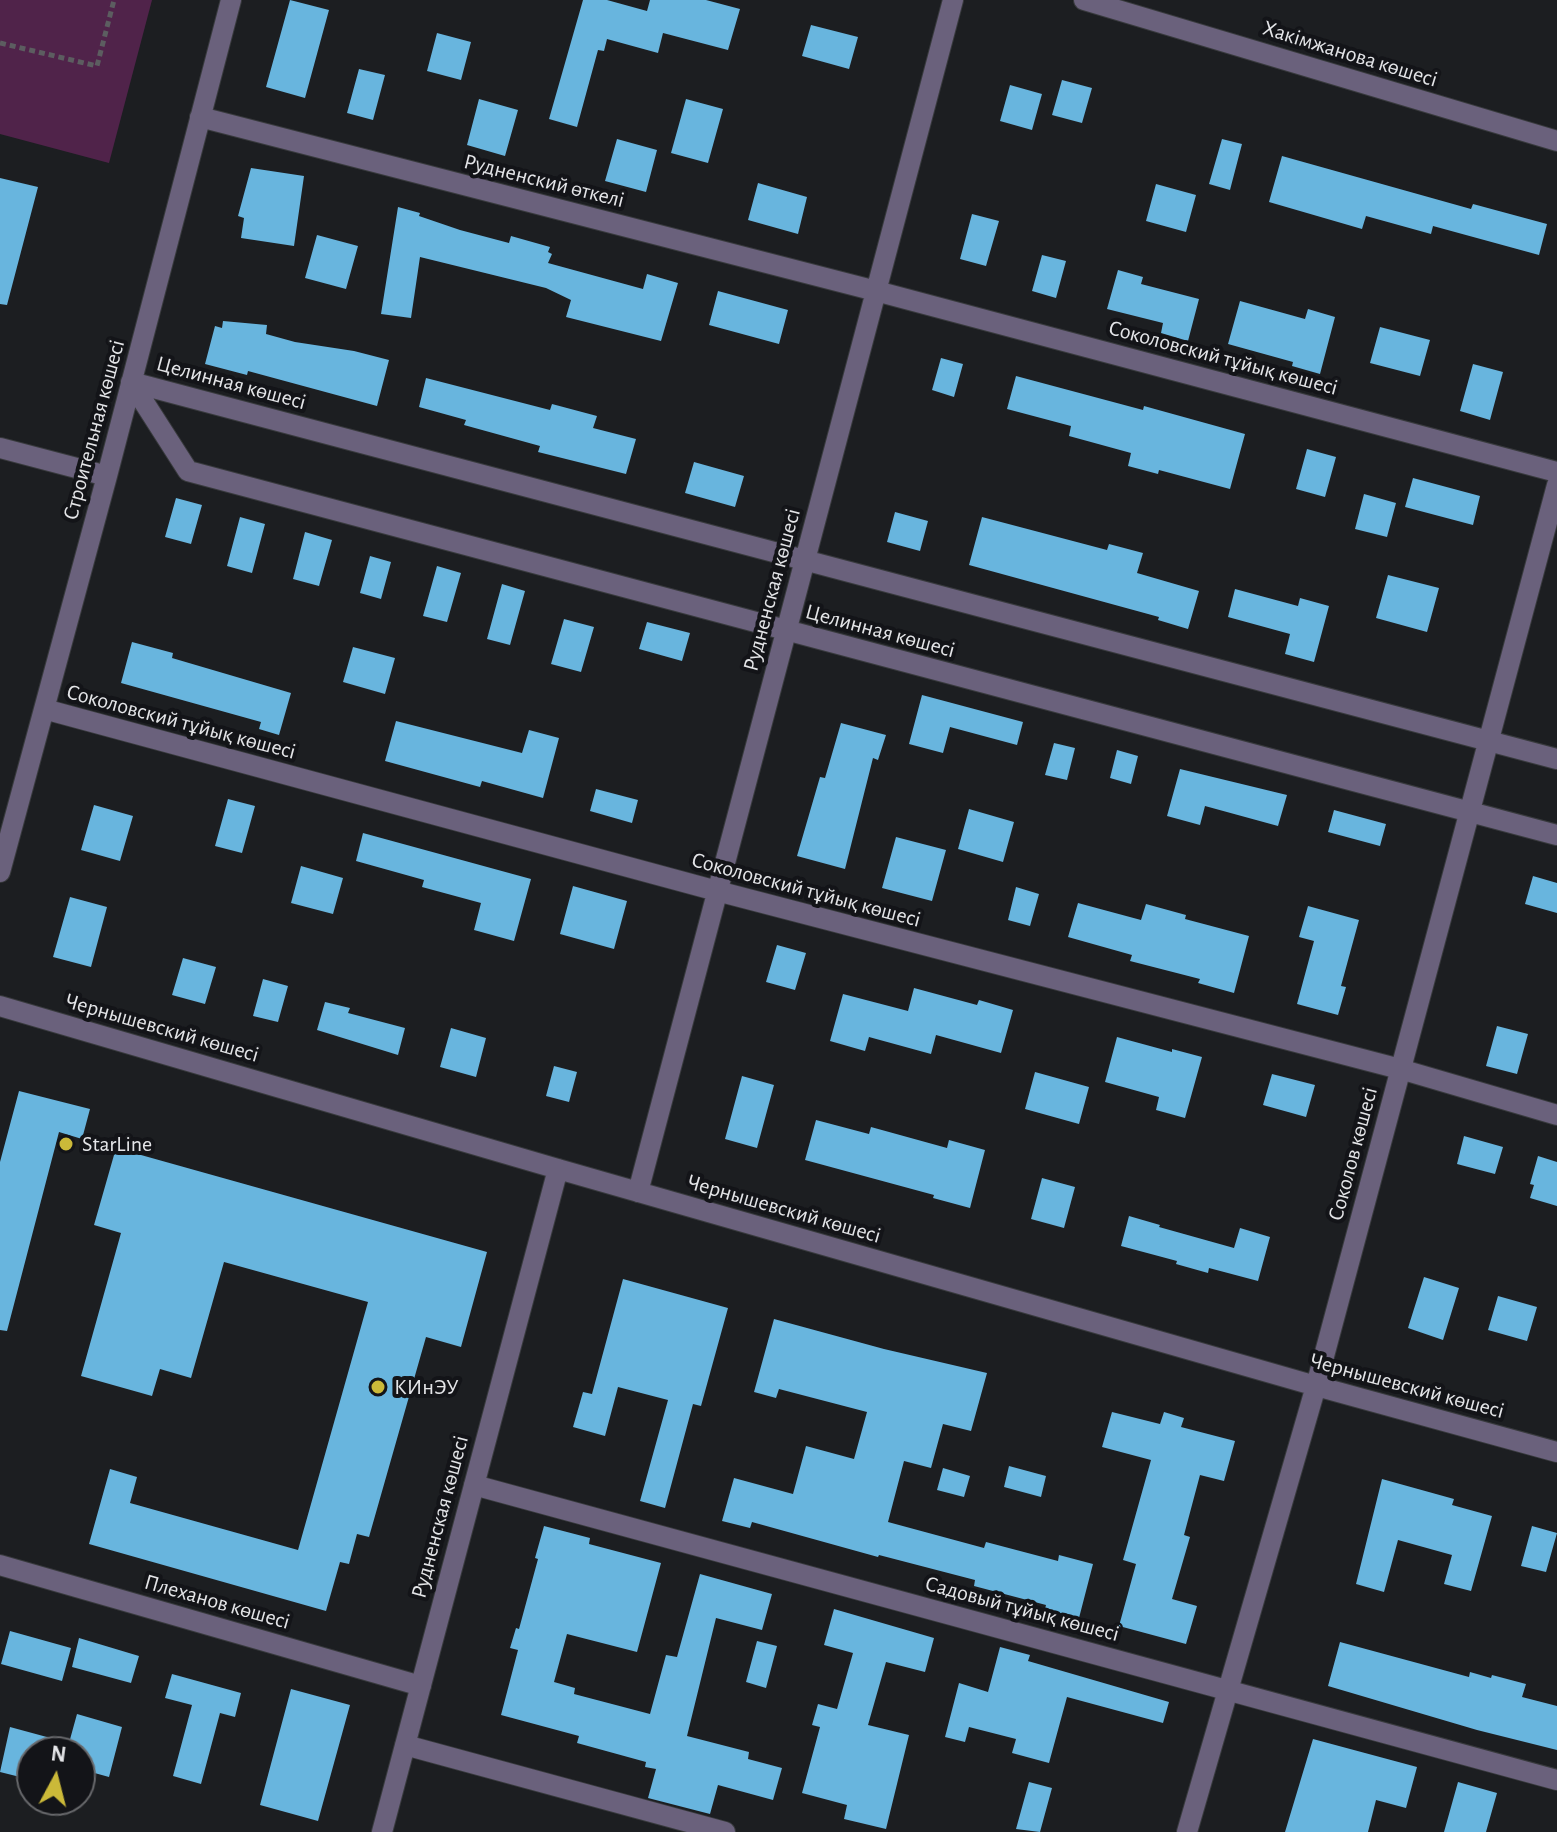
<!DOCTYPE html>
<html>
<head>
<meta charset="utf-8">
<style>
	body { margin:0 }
	#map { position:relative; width:1557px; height:1832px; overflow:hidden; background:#1c1e21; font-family:"Alegreya Sans",sans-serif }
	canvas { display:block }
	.north { position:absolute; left:16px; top:1736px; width:80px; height:80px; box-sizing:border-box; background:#131418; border:2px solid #67686b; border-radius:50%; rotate:7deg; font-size:22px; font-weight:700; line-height:32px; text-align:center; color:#e4e5e8 }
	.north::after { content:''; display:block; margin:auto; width:28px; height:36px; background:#cbb939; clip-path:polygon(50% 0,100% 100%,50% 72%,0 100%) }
</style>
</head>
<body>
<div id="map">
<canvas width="1557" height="1832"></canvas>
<div class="north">N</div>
</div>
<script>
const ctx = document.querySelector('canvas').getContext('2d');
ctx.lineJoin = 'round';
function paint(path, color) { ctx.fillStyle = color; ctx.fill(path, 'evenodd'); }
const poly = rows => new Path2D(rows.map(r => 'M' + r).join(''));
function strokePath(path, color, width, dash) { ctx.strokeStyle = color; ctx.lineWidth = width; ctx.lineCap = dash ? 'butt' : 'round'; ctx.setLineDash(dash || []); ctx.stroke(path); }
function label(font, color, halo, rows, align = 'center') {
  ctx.font = font + ' "Alegreya Sans",sans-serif'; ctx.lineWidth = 8; ctx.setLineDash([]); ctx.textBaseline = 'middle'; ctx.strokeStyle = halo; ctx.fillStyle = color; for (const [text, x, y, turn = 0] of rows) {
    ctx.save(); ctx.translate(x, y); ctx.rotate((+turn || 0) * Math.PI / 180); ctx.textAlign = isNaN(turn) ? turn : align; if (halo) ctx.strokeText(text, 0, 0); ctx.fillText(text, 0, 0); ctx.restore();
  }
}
paint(poly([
	[0,0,152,0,109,163,0,134]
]), '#50234a');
paint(poly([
	[290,0,329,10,305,98,266,87],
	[583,0,607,0,647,11,650,0,706,0,740,9,728,50,663,33,658,53,607,39,604,51,598,50,577,127,549,119],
	[811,25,858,37,849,69,802,56],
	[437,33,471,42,461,80,427,71],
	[359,69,385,75,373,120,347,113],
	[1062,80,1092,88,1082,123,1052,115],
	[1010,85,1042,94,1032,130,1000,121],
	[479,99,518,110,505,156,467,145],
	[686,99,723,109,708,163,671,153],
	[617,139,657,150,646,192,605,181],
	[1222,139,1242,144,1230,190,1209,184],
	[1282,156,1471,209,1473,204,1547,224,1539,255,1433,226,1431,234,1366,216,1362,229,1269,202],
	[251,168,304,176,294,246,241,238,244,218,238,216],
	[0,178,38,187,7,305,0,304],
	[758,183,807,197,798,234,748,220],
	[1156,184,1196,195,1186,232,1146,221],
	[398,207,420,213,419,216,460,230,509,243,511,236,550,247,548,252,552,254,548,263,643,289,647,274,678,283,661,341,566,317,571,300,546,288,420,257,411,318,381,314],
	[972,214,999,221,986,266,960,259],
	[317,235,358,246,346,289,305,278],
	[1042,255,1066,261,1056,298,1032,291],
	[1118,270,1143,277,1141,284,1199,299,1188,341,1161,333,1163,323,1107,309],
	[718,291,788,310,779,344,709,325],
	[1240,301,1305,319,1308,309,1335,317,1320,374,1292,366,1293,362,1228,344],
	[223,321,267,325,266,334,295,342,354,351,389,360,377,406,248,371,247,375,205,364,215,326,222,328],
	[1380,327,1430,340,1420,376,1370,363],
	[941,358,963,364,954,397,932,390],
	[1473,364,1503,372,1490,420,1460,411],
	[1016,376,1143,410,1144,406,1245,434,1230,489,1159,470,1158,474,1128,466,1131,453,1069,436,1071,426,1007,409],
	[426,378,550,410,552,404,597,416,593,428,636,439,626,474,538,452,540,446,464,425,466,420,419,407],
	[1307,449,1336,457,1325,497,1296,489],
	[694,462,744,476,735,507,685,493],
	[1413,478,1480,496,1473,525,1405,507],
	[1364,494,1396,503,1387,537,1355,529],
	[176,498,202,505,191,544,165,537],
	[895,512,928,521,920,551,887,542],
	[240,517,265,524,252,573,227,566],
	[982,517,1107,550,1109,544,1143,553,1137,573,1199,591,1188,629,1158,620,1159,617,969,565],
	[305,532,332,540,319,586,293,579],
	[370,556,391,562,381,599,360,593],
	[437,566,461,573,447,622,423,616],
	[1388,575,1439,588,1427,632,1376,618],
	[502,584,525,591,510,645,487,639],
	[1235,589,1298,606,1300,598,1329,606,1314,662,1285,654,1290,634,1228,617],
	[564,619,594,627,581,672,551,664],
	[647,622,690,633,682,661,639,649],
	[132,642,173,653,172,658,291,693,279,735,259,729,261,722,121,683],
	[353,647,395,658,385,694,343,682],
	[922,695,1023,722,1017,745,950,727,943,753,909,744],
	[396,721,522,753,529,730,559,738,543,798,482,781,480,787,385,761],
	[841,723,886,735,878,760,873,758,845,869,797,856,820,777,825,778],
	[1054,743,1075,748,1067,780,1045,775],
	[1117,750,1138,756,1131,784,1110,778],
	[1180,769,1287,795,1278,826,1205,806,1200,825,1167,816],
	[596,789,638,800,632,823,590,811],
	[228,799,255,806,242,853,215,846],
	[94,805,133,816,120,861,81,850],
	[969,809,1014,822,1003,862,958,849],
	[1334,810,1386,824,1380,846,1328,832],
	[363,833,531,879,514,941,474,930,481,903,422,887,424,880,356,861],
	[896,837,946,850,932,901,882,888],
	[301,866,343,878,333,914,291,903],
	[1533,876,1557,883,1557,913,1525,904],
	[573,886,627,901,614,949,560,934],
	[1016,887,1039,894,1030,926,1008,920],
	[70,897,107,907,91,967,53,957],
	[1078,903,1141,920,1146,904,1186,915,1185,919,1249,936,1234,993,1198,983,1200,979,1130,961,1132,955,1068,937],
	[1308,906,1359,920,1341,986,1346,987,1338,1015,1297,1004,1314,941,1299,937],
	[777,945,806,953,795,990,766,982],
	[183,958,216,967,205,1004,172,995],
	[263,979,288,986,278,1022,253,1016],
	[914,988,977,1005,979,1000,1013,1010,1001,1053,936,1035,931,1054,869,1037,865,1051,830,1041,843,994,908,1011],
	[325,1002,350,1008,348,1013,405,1028,398,1055,317,1030],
	[1497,1026,1528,1034,1517,1074,1486,1066],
	[451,1028,486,1038,476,1077,440,1067],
	[1117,1037,1172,1052,1172,1049,1202,1057,1185,1118,1156,1110,1159,1097,1105,1082],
	[554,1066,577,1072,569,1102,546,1096],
	[1035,1072,1089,1087,1079,1124,1025,1109],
	[1272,1074,1315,1085,1306,1117,1263,1105],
	[742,1076,774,1085,757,1148,725,1139],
	[19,1091,90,1109,82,1139,59,1132,7,1331,0,1330,0,1162],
	[816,1120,869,1134,871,1127,947,1148,949,1140,985,1150,970,1208,933,1198,934,1195,805,1160],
	[1464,1136,1503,1147,1495,1174,1457,1164],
	[116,1148,487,1252,461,1347,426,1337,369,1537,357,1534,349,1564,340,1562,326,1611,89,1544,110,1469,137,1477,130,1503,298,1550,368,1302,224,1262,191,1378,160,1369,152,1396,81,1376,121,1233,94,1225],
	[1538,1156,1557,1162,1557,1206,1530,1198,1534,1185,1530,1184],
	[1042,1178,1075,1187,1064,1228,1031,1219],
	[1129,1216,1160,1225,1159,1227,1234,1248,1240,1228,1270,1237,1258,1281,1209,1268,1208,1273,1176,1264,1177,1261,1121,1246],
	[1424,1277,1459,1288,1443,1340,1408,1328],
	[623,1279,728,1308,701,1406,693,1404,665,1508,640,1501,668,1400,618,1387,605,1436,573,1427,583,1392,592,1394],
	[1498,1296,1537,1307,1527,1341,1488,1330],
	[774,1319,884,1349,987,1373,971,1431,943,1424,931,1468,904,1461,888,1522,984,1548,986,1542,1058,1561,1059,1555,1093,1564,1079,1618,1045,1609,1046,1605,974,1586,975,1580,879,1555,878,1557,752,1522,750,1528,722,1521,734,1478,793,1494,806,1446,854,1459,867,1412,779,1389,776,1398,754,1392],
	[1112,1412,1160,1424,1164,1412,1184,1418,1181,1427,1235,1441,1224,1481,1200,1475,1184,1535,1190,1537,1172,1599,1197,1606,1186,1644,1119,1626,1136,1564,1123,1560,1151,1460,1102,1447],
	[1009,1466,1046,1476,1041,1497,1004,1487],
	[943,1468,970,1476,964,1497,937,1490],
	[1382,1479,1454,1499,1452,1505,1492,1516,1471,1591,1444,1584,1452,1555,1398,1540,1384,1592,1356,1584],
	[544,1526,590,1538,589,1544,661,1563,637,1652,567,1634,554,1682,575,1688,574,1694,650,1714,666,1655,677,1657,700,1574,772,1594,762,1630,716,1618,687,1736,749,1752,748,1759,782,1768,773,1800,718,1785,710,1814,648,1798,656,1769,645,1767,646,1762,577,1743,579,1736,501,1715,518,1650,510,1648,516,1628,519,1629,538,1559,535,1558],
	[1532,1526,1557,1533,1546,1572,1521,1566],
	[834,1609,934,1638,925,1672,886,1662,868,1725,909,1735,886,1829,844,1819,847,1805,802,1793,820,1727,812,1725,818,1704,837,1709,853,1653,824,1645],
	[10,1631,71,1648,62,1681,1,1664],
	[79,1638,139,1656,131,1683,72,1667],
	[757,1641,777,1646,766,1688,746,1682],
	[1340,1642,1469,1677,1470,1672,1491,1678,1492,1675,1526,1684,1522,1697,1557,1706,1557,1750,1477,1730,1328,1686],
	[1000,1647,1030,1655,1028,1661,1169,1702,1163,1723,1067,1697,1049,1763,1012,1753,1016,1739,969,1727,965,1742,945,1737,959,1683,988,1692],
	[172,1674,241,1693,235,1717,220,1713,201,1784,173,1776,192,1705,165,1698],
	[291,1689,350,1705,318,1821,260,1805],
	[77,1714,122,1727,109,1777,80,1769,80,1752,32,1752,32,1780,0,1772,10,1727,69,1743],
	[1313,1739,1417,1767,1406,1808,1376,1800,1368,1832,1285,1832],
	[1029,1782,1052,1788,1040,1832,1016,1829],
	[1458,1782,1497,1793,1486,1832,1444,1832]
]), '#68b5de');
const minor = poly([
	[1084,0,1557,141],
	[200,117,876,291,1557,472],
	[131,382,188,471,1557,835],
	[131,382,1557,759],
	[0,448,107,476],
	[44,709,717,891,1400,1069,1557,1115],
	[0,872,107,476,231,0],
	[0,1006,558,1169,1316,1386,1557,1452],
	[638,1192,953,0],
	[474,1485,1557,1780],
	[0,1565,421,1686],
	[405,1745,725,1832],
	[382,1832,558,1169],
	[1187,1832,1316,1386,1557,485]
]);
strokePath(minor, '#383a3d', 22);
strokePath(poly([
	[0,43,97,66,114,0]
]), '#5c5d60', 5, [6, 4]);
strokePath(minor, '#6a617c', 20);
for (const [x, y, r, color] of [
	[66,1144,8,"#cbb939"],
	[378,1387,8,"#cbb939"]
]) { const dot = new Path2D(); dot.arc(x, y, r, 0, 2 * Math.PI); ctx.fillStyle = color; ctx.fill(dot); strokePath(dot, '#131418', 3); }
label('22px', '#e4e5e8', '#131418', [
	["Хакімжанова көшесі",1350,54,17],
	["Рудненский өткелі",544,181,14],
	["Соколовский тұйық көшесі",1223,358,15],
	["Целинная көшесі",231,383,15],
	["Строительная көшесі",94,430,-75],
	["Рудненская көшесі",772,590,-75],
	["Целинная көшесі",880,631,15],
	["Соколовский тұйық көшесі",181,722,15],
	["Соколовский тұйық көшесі",806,890,15],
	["Чернышевский көшесі",162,1028,16],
	["Соколов көшесі",1353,1154,-75],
	["Чернышевский көшесі",784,1209,16],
	["Чернышевский көшесі",1407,1386,15],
	["Рудненская көшесі",440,1517,-75],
	["Плеханов көшесі",217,1602,16],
	["Садовый тұйық көшесі",1022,1609,15]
]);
label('22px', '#e4e5e8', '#131418', [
	["StarLine",82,1144],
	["КИнЭУ",394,1387]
], 'left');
</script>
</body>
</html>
